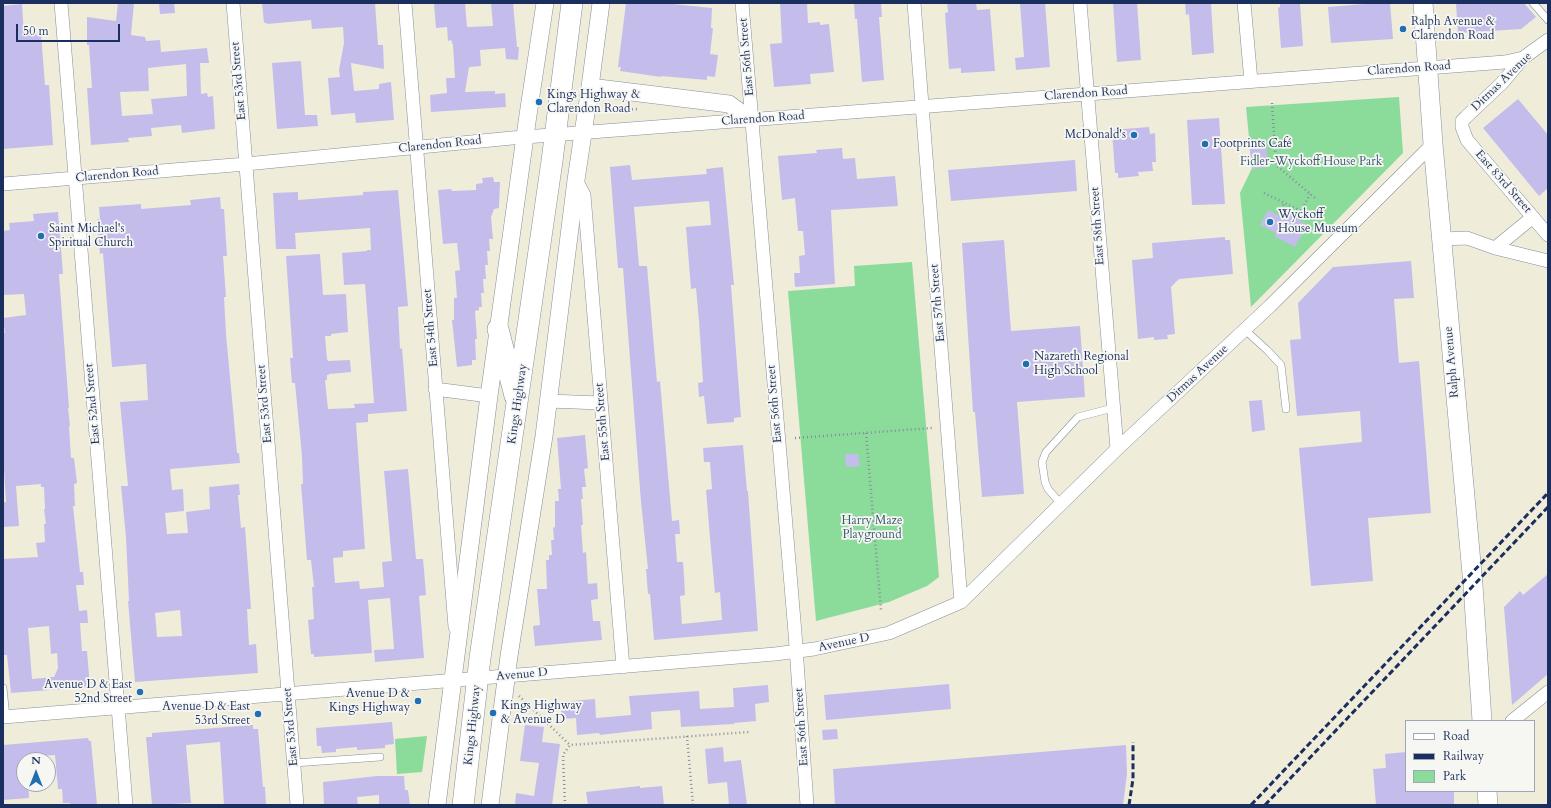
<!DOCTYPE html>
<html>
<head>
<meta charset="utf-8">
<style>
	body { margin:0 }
	#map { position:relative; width:1551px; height:808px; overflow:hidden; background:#f0ecda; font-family:Cardo,serif }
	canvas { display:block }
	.frame { position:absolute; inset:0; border:4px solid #1b2f5e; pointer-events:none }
	.legend { position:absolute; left:1405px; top:720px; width:130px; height:72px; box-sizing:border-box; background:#f6f6f2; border:1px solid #9ea6b7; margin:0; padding:5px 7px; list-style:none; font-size:12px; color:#1b2f5e }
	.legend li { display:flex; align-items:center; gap:8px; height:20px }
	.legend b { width:20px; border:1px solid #9ea6b7 }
	.north { position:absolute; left:16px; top:752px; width:40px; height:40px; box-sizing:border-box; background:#f6f6f2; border:1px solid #9ea6b7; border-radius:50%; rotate:0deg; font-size:11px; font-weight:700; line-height:16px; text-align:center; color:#1b2f5e }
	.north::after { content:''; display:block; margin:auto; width:14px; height:18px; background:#1f6fb2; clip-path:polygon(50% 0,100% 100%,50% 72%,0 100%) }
	.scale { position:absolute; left:16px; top:24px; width:104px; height:18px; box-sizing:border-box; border:2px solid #1b2f5e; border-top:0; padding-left:5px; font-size:12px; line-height:14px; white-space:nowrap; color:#1b2f5e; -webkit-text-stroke:3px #f6f6f2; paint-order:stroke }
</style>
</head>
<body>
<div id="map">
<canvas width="1551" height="808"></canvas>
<div class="frame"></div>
<ul class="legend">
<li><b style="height:5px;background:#fff"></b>Road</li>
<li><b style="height:5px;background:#1b2f5e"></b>Railway</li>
<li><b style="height:11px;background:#8bdb9a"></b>Park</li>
</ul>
<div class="north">N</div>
<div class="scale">50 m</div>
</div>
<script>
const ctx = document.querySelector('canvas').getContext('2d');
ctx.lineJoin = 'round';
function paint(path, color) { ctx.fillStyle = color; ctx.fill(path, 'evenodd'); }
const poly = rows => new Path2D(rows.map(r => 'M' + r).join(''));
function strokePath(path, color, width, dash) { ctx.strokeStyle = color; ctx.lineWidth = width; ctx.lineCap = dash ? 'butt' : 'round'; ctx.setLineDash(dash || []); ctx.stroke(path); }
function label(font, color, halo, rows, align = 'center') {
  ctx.font = font + ' Cardo,serif'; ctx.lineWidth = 3.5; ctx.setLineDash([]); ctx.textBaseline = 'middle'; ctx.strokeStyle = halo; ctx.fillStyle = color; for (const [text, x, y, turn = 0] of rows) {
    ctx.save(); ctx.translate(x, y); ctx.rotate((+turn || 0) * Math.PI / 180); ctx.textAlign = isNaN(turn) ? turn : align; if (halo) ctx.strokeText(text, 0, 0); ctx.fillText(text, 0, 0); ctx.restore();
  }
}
paint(poly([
	[1399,97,1403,153,1251,307,1240,193,1252,168,1246,107],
	[912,262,939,577,927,586,889,602,816,621,788,291,855,286,854,266],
	[427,736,422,772,397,774,395,739]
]), '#8bdb9a');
paint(poly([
	[118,3,134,3,131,35,145,37,146,41,160,40,161,52,207,48,209,63,200,63,201,94,207,93,208,97,213,96,215,129,182,133,181,125,151,128,152,136,128,138,129,142,91,145,87,88,92,88,89,45,87,45,87,17,116,21],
	[186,64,187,96,151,99,153,114,122,116,120,92,149,91,148,68],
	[159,3,174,3,175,13,160,14],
	[262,3,375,3,378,45,383,45,384,69,351,63,354,91,379,89,379,84,391,82,394,120,356,123,355,113,331,115,328,78,340,77,339,70,344,43,343,27,312,29,311,20,267,24,267,23,264,23],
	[434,3,465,3,467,27,493,26,491,3,513,3,517,47,519,47,518,60,506,59,505,48,480,50,481,66,469,67,465,92,495,91,495,94,505,93,506,107,431,112,430,95,447,93,446,78,455,78,453,45,451,40,448,41,447,27,436,28],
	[626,3,663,3,712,8,711,28,713,28,710,54,718,55,715,77,707,76,707,80,661,76,661,77,620,71,621,67,618,67],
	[780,3,807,3,808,23,820,22,820,25,829,24,834,72,810,74,811,84,774,87,770,44,782,43],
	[854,3,881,3,882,17,879,17,884,80,862,82,857,19,855,19],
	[947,3,976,3,977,10,990,9,995,71,961,73,961,68,949,69,945,13,948,12],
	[1020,3,1045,3,1050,67,1016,70,1015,58,1024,57],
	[1113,3,1137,3,1141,60,1117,62],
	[1185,3,1211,3,1214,53,1192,55,1189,14,1186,15],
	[1280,3,1300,3,1303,46,1281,48,1278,8,1280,7],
	[1377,3,1390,3,1393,39,1331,43,1328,7],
	[1456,3,1524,3,1536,17,1521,29,1458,33],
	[22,4,24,36,41,34,45,85,49,85,53,145,3,149,3,6],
	[301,61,305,115,317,115,318,126,277,129,272,63],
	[1518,99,1548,135,1548,188,1539,196,1483,128],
	[1219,118,1225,204,1192,205,1187,120],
	[1149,127,1150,134,1155,133,1156,162,1152,162,1153,171,1138,172,1139,176,1118,178,1118,173,1115,173,1112,130],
	[1266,141,1268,167,1252,169,1249,143],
	[842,148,843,159,855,158,857,179,895,176,898,206,831,210,835,284,795,287,794,273,800,273,799,256,805,255,803,231,798,231,795,198,782,200,778,156,817,153,816,150],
	[1075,160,1077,191,951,201,948,170],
	[630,165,632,180,707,174,706,169,723,167,734,285,731,285,741,417,734,418,734,422,707,424,704,396,699,397,698,383,703,382,699,321,696,288,691,289,686,227,711,225,709,201,634,207,639,266,647,266,657,382,660,381,672,521,679,520,680,534,675,534,677,562,683,562,684,576,685,595,680,596,682,624,722,620,720,592,715,593,710,538,706,490,712,489,710,462,704,462,703,448,743,445,747,491,748,491,758,631,654,640,650,594,648,594,646,569,648,569,641,502,623,268,618,268,610,167],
	[493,177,494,182,500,182,499,208,494,209,491,217,493,239,489,239,490,251,487,251,488,265,485,265,486,279,483,279,484,293,481,293,482,307,479,307,479,310,475,311,477,339,475,339,476,360,472,360,472,365,457,367,452,320,454,320,454,298,457,298,455,271,460,270,457,243,443,244,438,190,451,189,452,191,476,190,476,184,483,183,482,178],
	[398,190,408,306,398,307,400,349,402,348,407,411,368,414,368,422,356,423,365,549,343,551,343,557,333,558,335,583,359,581,360,589,384,587,382,562,392,561,384,471,408,469,416,559,423,559,425,582,426,595,419,596,424,658,375,662,374,650,394,649,390,598,368,600,372,653,314,657,314,654,311,654,308,620,314,619,312,587,314,587,311,560,307,560,301,484,303,484,302,456,295,383,292,383,291,372,290,358,293,358,286,256,320,254,323,295,346,294,348,332,331,334,331,336,325,336,327,359,328,361,350,360,351,372,329,374,329,375,327,375,327,380,325,380,328,409,355,408,354,404,374,403,365,284,344,285,342,253,367,251,367,250,371,250,370,228,295,233,296,249,276,249,273,193,298,192,298,200,363,195,363,192],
	[220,197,221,209,224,209,227,256,223,256,226,297,224,297,226,334,237,453,239,453,240,463,170,469,172,490,183,489,184,511,165,513,167,534,188,533,186,512,210,509,209,487,239,484,240,495,238,495,241,528,245,527,251,609,247,609,249,645,256,644,258,673,135,682,128,601,129,601,126,537,121,486,128,486,120,402,148,400,146,364,112,367,103,253,100,254,97,219,100,219,99,207,141,204,141,209,191,205,190,200],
	[180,610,182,636,157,637,155,613],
	[1268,210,1284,218,1287,213,1307,225,1295,247,1274,236,1276,233,1260,225],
	[58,212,63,274,59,274,69,408,68,408,70,426,69,426,71,458,74,458,77,483,74,484,75,506,73,506,80,572,83,572,84,585,76,585,79,611,87,610,88,623,80,623,82,651,87,651,90,687,11,693,7,655,3,655,3,559,38,557,36,543,45,542,44,524,46,524,44,509,45,509,44,487,41,487,41,484,16,486,19,526,3,527,3,502,6,502,3,452,3,333,5,333,3,318,26,315,24,294,3,295,3,231,10,230,9,223,34,221,33,214],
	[49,626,51,654,57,653,58,668,54,677,32,679,28,628],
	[1225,237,1225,240,1230,240,1233,274,1179,279,1171,287,1175,334,1167,335,1168,339,1154,340,1154,337,1138,339,1132,260,1153,258,1152,243],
	[1004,240,1011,331,1080,326,1085,397,1017,402,1024,494,982,497,975,412,973,412,962,243],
	[1411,261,1414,298,1394,299,1399,363,1419,361,1431,513,1368,518,1373,581,1311,586,1299,448,1362,442,1360,411,1297,416,1290,340,1301,339,1298,303,1333,267],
	[1262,400,1265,430,1252,432,1249,401],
	[585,435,588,468,584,469,586,487,582,487,583,499,581,499,583,525,581,525,583,553,586,552,588,584,597,583,598,599,591,600,593,621,600,621,602,640,535,646,533,626,540,625,537,589,547,589,546,560,549,560,549,555,552,555,551,540,554,540,553,528,555,527,555,501,559,501,558,489,561,489,557,438],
	[845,454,858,454,860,466,846,467],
	[1548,574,1548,674,1512,705,1504,607,1520,591,1523,595],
	[949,684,951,709,826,720,824,695],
	[768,685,769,702,755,704,756,721,734,723,734,724,681,727,680,710,651,712,652,729,600,735,599,733,577,735,576,718,562,719,560,702,595,699,596,718,631,715,629,696,699,691,700,709,734,707,733,688],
	[392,722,394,744,385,745,385,748,357,750,357,747,336,749,336,752,322,753,321,746,317,746,316,728],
	[253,725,253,729,258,729,263,787,265,787,266,805,224,805,220,742,186,745,191,803,152,805,146,737,152,737,152,733],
	[525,725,544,727,542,742,560,744,552,805,515,805,516,793,534,796,539,763,520,761],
	[837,729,838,739,823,740,822,730],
	[88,738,89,741,91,741,97,805,70,805,70,803,63,803,62,789,58,789,55,755,26,757,26,760,24,760,24,784,28,784,29,798,3,800,3,745],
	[1126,745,1127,774,1123,805,835,805,833,769],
	[723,747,724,762,741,760,747,805,729,805,727,782,708,784,705,749],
	[1406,752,1406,791,1454,791,1454,805,1376,805,1373,769,1386,768,1385,754],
	[377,776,404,776,405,790,408,790,410,805,379,805,379,795,357,797,358,805,324,805,323,782],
	[640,786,640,788,662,786,664,805,588,805,586,792]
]), '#c4bdeb');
const service = poly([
	[1533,3,1548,20],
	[1245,330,1267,350,1281,365,1286,409],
	[1061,504,1048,489,1045,482,1042,462,1046,452,1078,417,1113,408],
	[3,688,6,717],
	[294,763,380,757]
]);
const minor = poly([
	[61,3,126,805],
	[233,3,297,805],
	[405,3,455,627],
	[742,3,795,633,807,805],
	[914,3,961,602],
	[1080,3,1117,449],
	[1244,3,1251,81],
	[1548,40,1523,58,1502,83,1466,117,1462,121,1462,127,1467,140,1548,235],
	[576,180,584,195,623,667],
	[3,184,246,164,512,138,1453,66,1505,62,1523,58],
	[1442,239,1467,238,1495,248,1548,261],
	[1495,248,1533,217],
	[435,389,489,396],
	[548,401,601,403],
	[3,717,775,654,814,649,889,633,961,602,1117,449,1270,306,1433,144],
	[1512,721,1548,692]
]);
const tertiary = poly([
	[590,87,729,104,751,120],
	[437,805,489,396,528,115,545,3],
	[490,805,509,656,544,436,576,180,590,87,601,3]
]);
const secondary = poly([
	[1423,3,1433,144,1473,585,1482,721],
	[1487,791,1488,805]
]);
const primary = poly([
	[498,329,515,396],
	[463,805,480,658,552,161,572,3]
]);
strokePath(service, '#868e9c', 8);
strokePath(minor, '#868e9c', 14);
strokePath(tertiary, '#868e9c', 18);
strokePath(secondary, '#868e9c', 20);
strokePath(primary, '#868e9c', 22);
strokePath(poly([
	[1272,103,1276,165,1315,198],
	[600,111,639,109],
	[1264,193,1301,211],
	[1280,213,1284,203],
	[1299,216,1310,194],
	[866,433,881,610],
	[795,438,932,428],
	[519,696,570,745],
	[687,736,693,805],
	[565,805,563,755,570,745,749,732]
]), '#868e9c', 2.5, [1, 3]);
strokePath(service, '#fff', 7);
strokePath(minor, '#fff', 13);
strokePath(tertiary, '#fff', 17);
strokePath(secondary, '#fff', 19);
strokePath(primary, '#fff', 21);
strokePath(poly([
	[1129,805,1133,779,1133,742],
	[1251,805,1548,493],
	[1265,805,1548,507]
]), '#1b2f5e', 3, [6, 3]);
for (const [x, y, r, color] of [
	[1403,29,4,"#1f6fb2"],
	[539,102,4,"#1f6fb2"],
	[1134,135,4,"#1f6fb2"],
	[1205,144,4,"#1f6fb2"],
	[1270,222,4,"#1f6fb2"],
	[41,236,4,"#1f6fb2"],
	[1026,364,4,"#1f6fb2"],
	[140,692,4,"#1f6fb2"],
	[418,701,4,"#1f6fb2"],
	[493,713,4,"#1f6fb2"],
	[258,714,4,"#1f6fb2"]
]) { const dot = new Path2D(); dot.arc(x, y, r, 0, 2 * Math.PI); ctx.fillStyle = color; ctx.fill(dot); strokePath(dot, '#f6f6f2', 1.5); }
label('12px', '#1b2f5e', '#f6f6f2', [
	["Ralph Avenue &",1411,22],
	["Clarendon Road",1411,36],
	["Kings Highway &",547,95],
	["Clarendon Road",547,109],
	["McDonald's",1126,135,"right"],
	["Footprints Café",1213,144],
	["Wyckoff",1278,215],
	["House Museum",1278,229],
	["Saint Michael's",49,229],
	["Spiritual Church",49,243],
	["Nazareth Regional",1034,357],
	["High School",1034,371],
	["Avenue D & East",132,685,"right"],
	["52nd Street",132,699,"right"],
	["Avenue D &",410,694,"right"],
	["Kings Highway",410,708,"right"],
	["Kings Highway",501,706],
	["& Avenue D",501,720],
	["Avenue D & East",250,707,"right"],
	["53rd Street",250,721,"right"]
], 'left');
label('12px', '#1b2f5e', '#f6f6f2', [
	["East 56th Street",747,57,-95],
	["Clarendon Road",1409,69,-4],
	["East 53rd Street",239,81,-95],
	["Ditmas Avenue",1502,82,-44],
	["Clarendon Road",1086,94,-4],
	["Clarendon Road",763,119,-4],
	["Clarendon Road",440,145,-6],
	["Clarendon Road",117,175,-5],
	["East 83rd Street",1503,182,49],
	["East 58th Street",1098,226,-94],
	["East 57th Street",938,303,-95],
	["East 54th Street",431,328,-95],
	["Ralph Avenue",1452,362,-95],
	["Ditmas Avenue",1198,374,-43],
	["East 52nd Street",93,404,-95],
	["East 53rd Street",265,404,-95],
	["Kings Highway",518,404,-82],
	["East 56th Street",775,404,-95],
	["East 55th Street",603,422,-95],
	["Avenue D",844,643,-12],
	["Avenue D",522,675,-5],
	["Kings Highway",473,725,-84],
	["East 53rd Street",291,727,-95],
	["East 56th Street",802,727,-94]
]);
label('12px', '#375a6d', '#f6f6f2', [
	["Fidler-Wyckoff House Park",1311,162],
	["Harry Maze",872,521],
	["Playground",872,535]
]);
</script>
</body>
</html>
